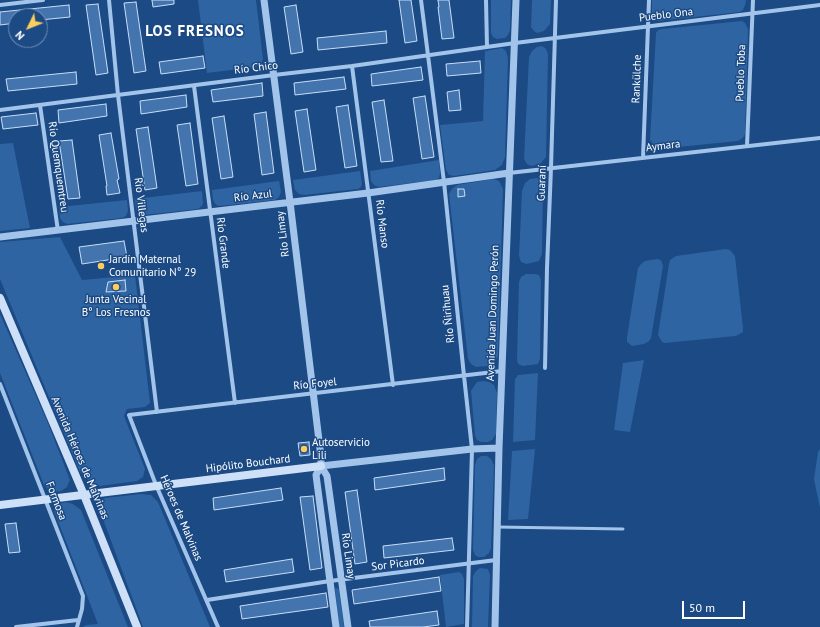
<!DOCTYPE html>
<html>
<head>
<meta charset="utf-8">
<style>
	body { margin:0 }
	#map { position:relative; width:820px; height:627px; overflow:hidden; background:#1b4a84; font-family:"PT Sans",sans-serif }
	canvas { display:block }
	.north { position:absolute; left:8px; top:8px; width:40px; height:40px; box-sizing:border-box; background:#1b4a84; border:1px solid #7692b5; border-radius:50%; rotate:227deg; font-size:11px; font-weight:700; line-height:16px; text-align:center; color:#fff }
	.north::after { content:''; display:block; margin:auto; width:14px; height:18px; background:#fccd5e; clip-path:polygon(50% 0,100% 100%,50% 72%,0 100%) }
	.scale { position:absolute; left:682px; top:601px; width:63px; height:18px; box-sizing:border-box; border:2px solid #fff; border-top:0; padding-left:5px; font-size:12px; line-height:14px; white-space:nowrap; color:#fff; -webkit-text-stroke:3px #1b4a84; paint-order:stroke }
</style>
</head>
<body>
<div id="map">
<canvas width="820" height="627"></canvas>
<div class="north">N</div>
<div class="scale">50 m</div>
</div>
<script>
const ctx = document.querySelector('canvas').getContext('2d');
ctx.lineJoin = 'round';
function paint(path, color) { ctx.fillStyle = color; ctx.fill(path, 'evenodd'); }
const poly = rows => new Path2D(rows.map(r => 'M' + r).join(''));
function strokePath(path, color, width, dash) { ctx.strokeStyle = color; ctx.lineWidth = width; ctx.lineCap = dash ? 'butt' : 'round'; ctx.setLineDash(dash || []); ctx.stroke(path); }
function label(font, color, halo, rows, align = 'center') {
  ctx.font = font + ' "PT Sans",sans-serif'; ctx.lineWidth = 3; ctx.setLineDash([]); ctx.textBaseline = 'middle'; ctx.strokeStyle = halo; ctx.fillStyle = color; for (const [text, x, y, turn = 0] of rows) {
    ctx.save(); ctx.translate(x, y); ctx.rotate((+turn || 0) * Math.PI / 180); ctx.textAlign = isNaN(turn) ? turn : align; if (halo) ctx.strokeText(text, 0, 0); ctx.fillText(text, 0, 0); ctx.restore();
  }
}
paint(poly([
	[198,0,256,0,263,59,261,64,255,67,207,73],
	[491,0,511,0,510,30,508,35,505,38,497,39,493,37,491,33],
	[532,0,551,0,550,24,544,31,537,33,534,31,531,27],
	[652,0,746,0,745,5,743,10,740,12,658,21,654,19,652,15],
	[742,21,745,23,748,29,745,134,743,138,738,141,659,149,656,148,650,140,656,33,658,30,662,29],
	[542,46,546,49,548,54,546,157,540,164,531,166,527,164,524,159,529,57,532,51,537,47],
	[502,48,506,51,508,58,505,157,502,165,495,170,454,176,449,175,446,170,440,125,483,121,485,51],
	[13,143,30,228,0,231,0,144],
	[439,160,440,173,439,178,436,180,378,187,374,185,371,181,370,171],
	[360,171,362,184,361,187,358,189,304,195,299,194,295,190,293,180],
	[537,178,542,180,543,186,542,254,539,261,527,264,521,262,519,256,522,191,525,183,530,179],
	[493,179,499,181,503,189,498,356,494,363,488,366,476,367,471,364,468,359,449,194,452,189,457,185],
	[279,181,281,192,279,197,275,200,220,206,216,205,213,200,212,190],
	[202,191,203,203,202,206,198,209,144,215,139,213,136,209,135,199],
	[127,200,128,211,126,216,122,218,67,224,63,222,60,218,59,207],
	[60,237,82,280,135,275,150,403,145,407,127,409,124,416,145,469,143,477,137,481,100,486,90,482,80,472,0,279,0,242],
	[726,249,730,250,735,256,743,328,743,332,736,336,665,343,662,342,658,335,669,264,670,260,676,256],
	[657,259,661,260,663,266,651,338,649,341,644,344,632,346,627,342,627,337,638,268,641,264,645,261],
	[526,274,534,274,539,275,541,280,540,358,538,364,523,366,518,364,517,359,519,282,521,277],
	[0,314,47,421,70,480,67,487,61,491,54,492,48,489,44,485,0,373],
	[644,360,630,432,614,430,623,363],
	[538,373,535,440,513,442,515,379,518,375],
	[483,381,489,382,494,385,497,393,496,434,492,440,488,442,481,442,477,440,475,435,471,391,477,382],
	[535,449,528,519,508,520,512,451],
	[820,449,820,508,814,479,818,452],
	[481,456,487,456,491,459,494,465,491,548,489,553,484,557,478,557,475,555,473,550,475,465,477,459],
	[141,494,151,495,158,502,210,627,143,627,100,511,100,504,105,498],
	[66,502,73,504,81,510,128,627,83,627,86,625,98,624,54,511,57,506,62,503],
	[480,568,488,569,490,575,488,627,472,627,473,576,476,571],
	[459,572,462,574,464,579,464,624,446,627,440,575],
	[336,588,337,588,339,590,344,627,339,627,335,589]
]), '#2e64a2');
const building = poly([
	[152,0,174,0,174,4,153,7,152,0],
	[399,0,411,0,417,41,405,43,399,0],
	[438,0,449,0,454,38,442,39,438,7,439,7,438,0],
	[136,2,146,71,134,73,124,3,136,2],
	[98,4,108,73,96,75,86,5,98,4],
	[69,5,70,17,40,20,40,16,16,16,16,23,0,25,0,12,69,5],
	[296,5,303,52,291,54,284,7,296,5],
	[386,31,387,43,318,50,317,38,386,31],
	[203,56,205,68,161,74,159,62,203,56],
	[480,61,481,73,447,76,446,64,480,61],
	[421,67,423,80,372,86,371,74,421,67],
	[76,72,77,84,8,91,6,79,76,72],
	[344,77,346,89,295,95,294,83,344,77],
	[262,83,263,96,213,102,211,90,262,83],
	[459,90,461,110,449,111,447,92,459,90],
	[186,95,187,107,141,114,140,101,186,95],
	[425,96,434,157,422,159,413,98,425,96],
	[384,100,393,161,381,162,372,102,384,100],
	[106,104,107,116,59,123,58,110,106,104],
	[348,105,357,166,345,168,336,107,348,105],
	[307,109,316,170,304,172,295,111,307,109],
	[266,112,274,173,262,175,254,114,266,112],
	[36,113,38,125,3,129,1,117,36,113],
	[224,116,233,177,221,179,212,118,224,116],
	[190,123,198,184,186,186,177,125,190,123],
	[148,127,157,188,145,190,136,129,148,127],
	[111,133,119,179,117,180,120,193,107,195,106,186,107,186,99,135,111,133],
	[72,140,80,198,68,199,59,141,72,140],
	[458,189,464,189,465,196,458,197,458,189],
	[124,241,127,257,82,264,79,247,124,241],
	[125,280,126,291,106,292,108,282,125,280],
	[309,442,310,455,300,456,298,443,309,442],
	[444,468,445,480,375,490,374,478,444,468],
	[281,488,283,500,214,510,213,498,281,488],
	[357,490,367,562,355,564,345,492,357,490],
	[313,496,322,568,310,570,300,497,313,496],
	[16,523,20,552,9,553,5,524,16,523],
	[452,538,454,550,384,558,383,546,452,538],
	[292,559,294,572,226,582,224,570,292,559],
	[439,577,441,591,354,604,352,590,439,577],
	[326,593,328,607,242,619,240,606,326,593],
	[437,611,439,625,423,627,370,627,369,621,437,611]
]);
paint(building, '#4474ae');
strokePath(building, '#c6def8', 1);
strokePath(poly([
	[497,527,623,529]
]), '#a2c4eb', 3);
strokePath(poly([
	[109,0,118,95,157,412],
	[421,0,444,182,464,376,472,449,467,627],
	[486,0,487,47],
	[0,5,43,0],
	[352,66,393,385],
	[194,86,235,403],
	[40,105,58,231],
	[0,110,274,75,352,66,515,43,820,5],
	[747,146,753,0],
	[643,158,649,0],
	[509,173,820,138],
	[545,368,547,268,551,168,556,0],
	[0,384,83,596,82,609,77,627],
	[207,600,330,581,496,560],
	[16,627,78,620],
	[218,627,156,485,129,415,502,371]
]), '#a2c4eb', 4);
strokePath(poly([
	[264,0,290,202,321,457,321,466,316,475,336,627],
	[0,237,368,193,509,173],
	[321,466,472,449,499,448],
	[321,466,327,476,348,627],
	[495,627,499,448,516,0]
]), '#a2c4eb', 7);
strokePath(poly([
	[0,298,84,495,137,627],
	[0,505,321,466]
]), '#cee0f8', 8);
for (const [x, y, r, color] of [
	[101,266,4,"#fccd5e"],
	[116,287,4,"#fccd5e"],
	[304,449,4,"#fccd5e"]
]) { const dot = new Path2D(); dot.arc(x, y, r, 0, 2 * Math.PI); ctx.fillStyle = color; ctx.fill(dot); strokePath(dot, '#1b4a84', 1.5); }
label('11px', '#fff', '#1b4a84', [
	["Pueblo Ona",666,15,-7],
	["Río Chico",256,68,-7],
	["Pueblo Toba",741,73,-88],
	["Rankülche",637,79,-88],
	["Aymara",663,146,-7],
	["Río Quemquemtreu",58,167,82],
	["Guaraní",542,183,-88],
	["Río Azul",253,196,-7],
	["Río Villegas",141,205,83],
	["Río Manso",382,224,83],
	["Río Limay",283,234,-97],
	["Río Grande",223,243,83],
	["Avenida Juan Domingo Perón",493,313,-88],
	["Río Ñirihuau",448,314,-96],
	["Río Foyel",315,384,-6],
	["Avenida Héroes de Malvinas",80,458,67],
	["Hipólito Bouchard",248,464,-7],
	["Formosa",56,501,69],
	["Héroes de Malvinas",181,518,67],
	["Río Limay",348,556,82],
	["Sor Picardo",398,564,-7]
]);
label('11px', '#fff', '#1b4a84', [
	["Jardín Maternal",109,260],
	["Comunitario N° 29",109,273],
	["Junta Vecinal",116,300,"center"],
	["B° Los Fresnos",116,313,"center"],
	["Autoservicio",312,443],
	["Lili",312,456]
], 'left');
ctx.letterSpacing = '1px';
label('bold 15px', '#fff', '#1b4a84', [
	["LOS FRESNOS",195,32]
]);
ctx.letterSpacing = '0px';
</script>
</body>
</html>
